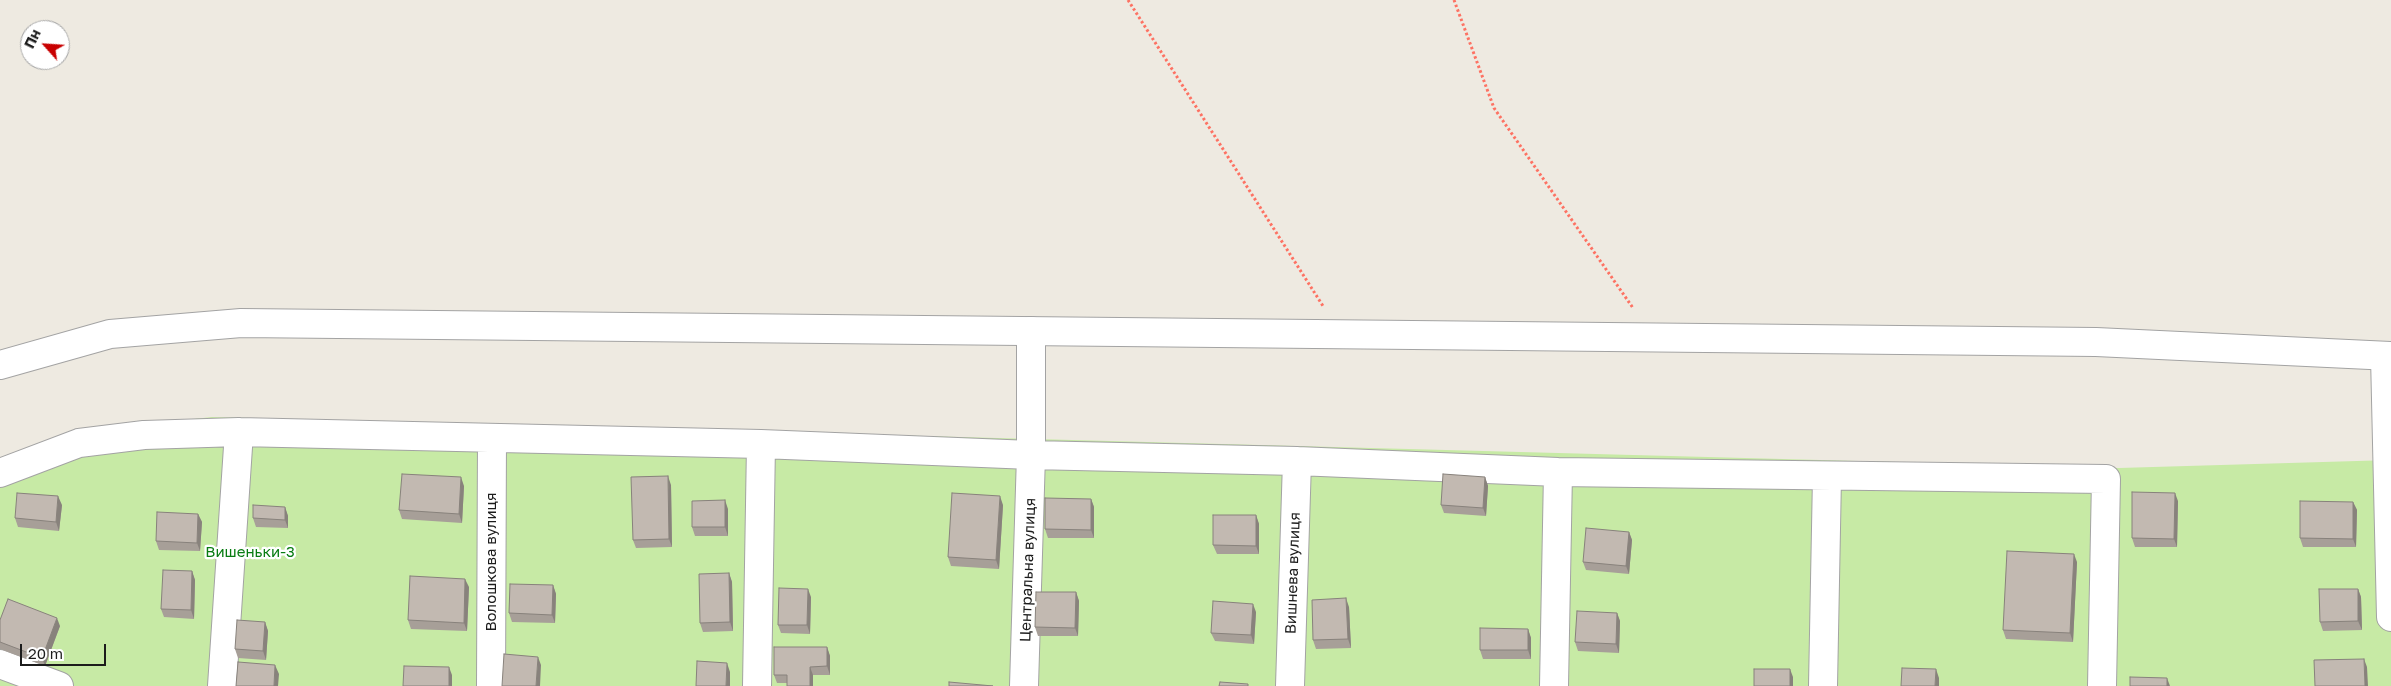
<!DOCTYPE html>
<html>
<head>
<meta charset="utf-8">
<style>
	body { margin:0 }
	#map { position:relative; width:2391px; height:686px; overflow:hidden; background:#eeeae1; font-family:"Golos Text",sans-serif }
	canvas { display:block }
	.north { position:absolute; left:20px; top:20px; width:50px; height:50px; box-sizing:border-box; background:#fff; border:1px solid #a4a4a4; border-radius:50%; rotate:296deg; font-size:14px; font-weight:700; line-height:20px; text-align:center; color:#1c1c1c }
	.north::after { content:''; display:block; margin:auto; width:18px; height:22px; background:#c80001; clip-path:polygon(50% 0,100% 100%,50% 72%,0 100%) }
	.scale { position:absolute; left:20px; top:644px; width:86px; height:22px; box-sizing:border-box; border:2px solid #1c1c1c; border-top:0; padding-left:6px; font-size:15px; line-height:18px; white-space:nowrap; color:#1c1c1c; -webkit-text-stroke:4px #fff; paint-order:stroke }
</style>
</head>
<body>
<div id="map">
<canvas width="2391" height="686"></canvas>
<div class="north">Пн</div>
<div class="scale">20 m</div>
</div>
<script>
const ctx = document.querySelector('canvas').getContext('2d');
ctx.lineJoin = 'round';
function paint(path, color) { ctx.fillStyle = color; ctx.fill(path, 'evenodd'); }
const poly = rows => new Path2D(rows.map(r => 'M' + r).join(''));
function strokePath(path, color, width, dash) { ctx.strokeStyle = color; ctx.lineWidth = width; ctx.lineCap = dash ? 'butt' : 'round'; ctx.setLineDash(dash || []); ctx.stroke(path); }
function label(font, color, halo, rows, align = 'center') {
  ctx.font = font + ' "Golos Text",sans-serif'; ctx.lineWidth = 4.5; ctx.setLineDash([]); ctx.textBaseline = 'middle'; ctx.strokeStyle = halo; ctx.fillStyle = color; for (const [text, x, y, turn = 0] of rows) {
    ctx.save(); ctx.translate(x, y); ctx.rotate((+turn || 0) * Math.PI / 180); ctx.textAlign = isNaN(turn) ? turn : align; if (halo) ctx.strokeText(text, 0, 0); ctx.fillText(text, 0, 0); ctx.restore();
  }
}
paint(poly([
	[212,417,2119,468,2391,460,2391,686,0,686,0,461,77,432]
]), '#c7eaa5');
const minor = poly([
	[2385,356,2391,617],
	[0,473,79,443,144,435,239,432,761,444,1031,455,1297,461,1558,472,2106,479,2102,686],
	[0,664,59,686],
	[222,686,239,432],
	[491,686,492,438],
	[757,686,761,444],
	[1024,686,1031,455,1031,331],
	[1290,686,1297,461],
	[1554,686,1558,472],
	[1823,686,1827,476]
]);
const tertiary = poly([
	[0,365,110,334,241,323,2096,342,2391,356]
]);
strokePath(minor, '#a3a3a3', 30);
strokePath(tertiary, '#a3a3a3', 30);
strokePath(poly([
	[1128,0,1323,306],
	[1454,0,1494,108,1633,308]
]), '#fd7263', 3, [2.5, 2.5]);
strokePath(minor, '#fff', 28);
strokePath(tertiary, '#fff', 28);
paint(poly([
	[1485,477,1488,486,1486,516,1444,513,1441,505],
	[671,485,672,547,636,548,633,540],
	[464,486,462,523,402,519,399,510],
	[1091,499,1094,507,1094,538,1048,538,1045,529],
	[2178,501,2177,547,2135,547,2132,538],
	[2353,502,2357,510,2356,547,2303,547,2300,538],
	[62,505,59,531,18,527,15,518],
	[1003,505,999,569,951,566,948,557],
	[285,507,288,516,288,528,256,527,253,518],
	[728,509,728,536,695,536,692,527],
	[198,514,202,522,200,551,159,550,156,541],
	[1256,515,1259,524,1259,554,1217,554,1213,545],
	[1629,532,1632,540,1629,574,1586,570,1583,562],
	[2077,562,2073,642,2006,639,2003,630],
	[192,571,195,580,194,619,164,617,161,609],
	[729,573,732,582,733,631,703,632,700,623],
	[553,585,556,594,555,623,512,622,509,613],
	[469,587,467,631,411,629,408,620],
	[2358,589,2361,597,2362,630,2323,631,2320,622],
	[1076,592,1079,601,1078,636,1038,636,1035,627],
	[811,597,810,634,781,633,778,625],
	[1349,607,1351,648,1316,649,1313,640],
	[1256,612,1254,644,1215,641,1211,633],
	[1617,613,1620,621,1619,653,1578,651,1575,642],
	[0,620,60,626,45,666,0,649],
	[265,622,268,631,266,660,238,658,235,649],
	[1528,629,1531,638,1531,659,1483,659,1480,650],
	[827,647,830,656,830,675,813,675,813,686,787,686,787,683,777,683,774,675]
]), '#a79f98');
paint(poly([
	[668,476,671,485,672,547,669,539],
	[461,477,464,486,462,523,459,514],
	[1485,477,1488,486,1486,516,1483,508],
	[2175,493,2178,501,2177,547,2174,539],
	[58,496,62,505,59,531,56,522],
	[1000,496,1003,505,999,569,996,560],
	[1091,499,1094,507,1094,538,1091,530],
	[725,500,728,509,728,536,725,527],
	[2353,502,2357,510,2356,547,2353,539],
	[285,507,288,516,288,528,285,520],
	[198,514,202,522,200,551,197,543],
	[1256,515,1259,524,1259,554,1256,546],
	[1629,532,1632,540,1629,574,1626,566],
	[2074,554,2077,562,2073,642,2070,633],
	[192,571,195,580,194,619,191,610],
	[729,573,732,582,733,631,730,622],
	[465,579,469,587,467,631,464,623],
	[553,585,556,594,555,623,552,615],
	[808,589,811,597,810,634,807,625],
	[2358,589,2361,597,2362,630,2358,621],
	[1076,592,1079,601,1078,636,1075,628],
	[1346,598,1349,607,1351,648,1348,639],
	[1253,604,1256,612,1254,644,1251,635],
	[1617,613,1620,621,1619,653,1616,644],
	[57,618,60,626,45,666,42,658],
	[265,622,268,631,266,660,263,651],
	[1528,629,1531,638,1531,659,1528,650],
	[827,647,830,656,830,675,827,666],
	[538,657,541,665,540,686,536,686],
	[2364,659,2367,667,2368,686,2365,686],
	[727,663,730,672,730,686,726,686],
	[275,665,279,674,278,686,274,686],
	[449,667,452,675,452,686,449,686],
	[810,667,813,675,813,686,810,686],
	[1790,669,1793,677,1793,686,1790,686],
	[1936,669,1939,678,1939,686,1935,686],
	[2167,678,2170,686,2167,686]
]), '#88827c');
const building = poly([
	[402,474,461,477,459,514,399,510,402,474],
	[1443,474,1485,477,1483,508,1441,505,1443,474],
	[668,476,669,539,633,540,631,477,668,476],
	[2132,492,2175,493,2174,539,2132,538,2132,492],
	[17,493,58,496,56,522,15,518,17,493],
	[952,493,1000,496,996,560,948,557,952,493],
	[1045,498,1091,499,1091,530,1045,529,1045,498],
	[725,500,725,527,692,527,692,501,725,500],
	[2300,501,2353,502,2353,539,2300,538,2300,501],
	[253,505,285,507,285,520,253,518,253,505],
	[157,512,198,514,197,543,156,541,157,512],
	[1213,515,1256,515,1256,546,1213,545,1213,515],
	[1586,528,1629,532,1626,566,1583,562,1586,528],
	[2007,551,2074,554,2070,633,2003,630,2007,551],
	[163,570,192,571,191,610,161,609,163,570],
	[729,573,730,622,700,623,699,574,729,573],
	[410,576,465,579,464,623,408,620,410,576],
	[510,584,553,585,552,615,509,613,510,584],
	[779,588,808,589,807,625,778,625,779,588],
	[2319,589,2358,589,2358,621,2320,622,2319,589],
	[1036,592,1076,592,1075,628,1035,627,1036,592],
	[1346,598,1348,639,1313,640,1312,600,1346,598],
	[8,599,57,618,42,658,0,642,0,620,8,599],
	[1213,601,1253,604,1251,635,1211,633,1213,601],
	[1577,611,1617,613,1616,644,1575,642,1577,611],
	[237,620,265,622,263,651,235,649,237,620],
	[1480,628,1528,629,1528,650,1480,650,1480,628],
	[774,647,827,647,827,666,810,667,810,686,787,686,787,675,774,675,774,647],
	[504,654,538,657,536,686,502,686,504,654],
	[2364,659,2365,686,2315,686,2314,660,2364,659],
	[697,661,727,663,726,686,696,686,697,661],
	[238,662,275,665,274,686,236,686,238,662],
	[404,666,449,667,449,686,403,686,404,666],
	[1902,668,1936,669,1935,686,1901,686,1902,668],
	[1754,669,1790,669,1790,686,1754,686,1754,669],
	[2130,677,2167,678,2167,686,2130,686,2130,677],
	[949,682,993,686,949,686,949,682],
	[1220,682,1248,684,1248,686,1219,686,1220,682]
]);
paint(building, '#c2b9b1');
strokePath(building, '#88827c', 1);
label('15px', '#087c12', '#fff', [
	["Вишеньки-3",250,552]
]);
label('15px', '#1c1c1c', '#fff', [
	["Волошкова вулиця",491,562,-90],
	["Центральна вулиця",1028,570,-88],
	["Вишнева вулиця",1293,573,-88]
]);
</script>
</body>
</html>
